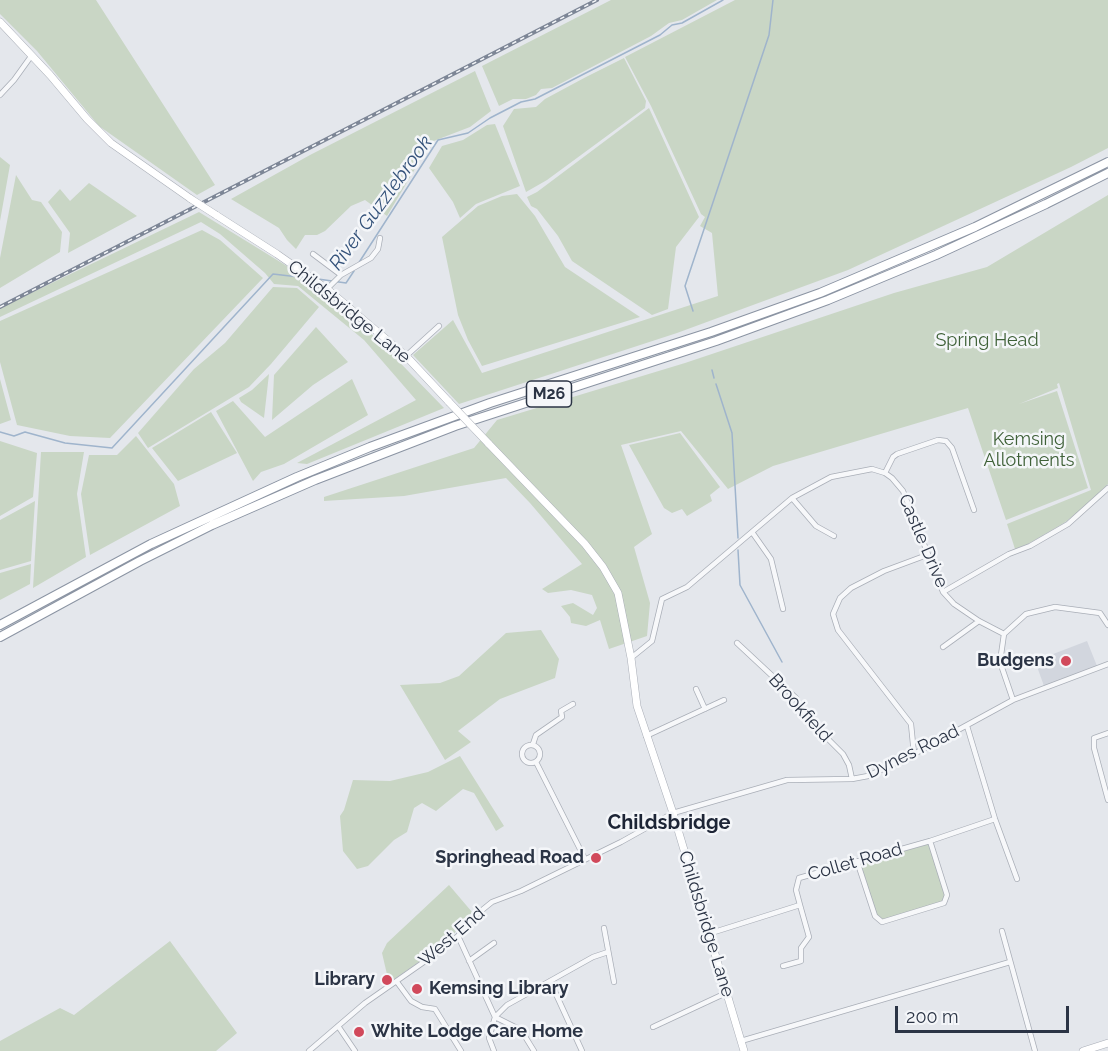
<!DOCTYPE html>
<html>
<head>
<meta charset="utf-8">
<style>
	body { margin:0 }
	#map { position:relative; width:1108px; height:1051px; overflow:hidden; background:#e4e7ec; font-family:Raleway,sans-serif }
	canvas { display:block }
	.scale { position:absolute; left:895px; top:1006px; width:174px; height:27px; box-sizing:border-box; border:3px solid #2b3445; border-top:0; padding-left:8px; font-size:18px; line-height:21px; white-space:nowrap; color:#2b3445; -webkit-text-stroke:4px #f4f6f9; paint-order:stroke }
</style>
</head>
<body>
<div id="map">
<canvas width="1108" height="1051"></canvas>
<div class="scale">200 m</div>
</div>
<script>
const ctx = document.querySelector('canvas').getContext('2d');
ctx.lineJoin = 'round';
function paint(path, color) { ctx.fillStyle = color; ctx.fill(path, 'evenodd'); }
const poly = rows => new Path2D(rows.map(r => 'M' + r).join(''));
function strokePath(path, color, width, dash) { ctx.strokeStyle = color; ctx.lineWidth = width; ctx.lineCap = dash ? 'butt' : 'round'; ctx.setLineDash(dash || []); ctx.stroke(path); }
function label(font, color, halo, rows, align = 'center') {
  ctx.font = font + ' Raleway,sans-serif'; ctx.lineWidth = 5; ctx.setLineDash([]); ctx.textBaseline = 'middle'; ctx.strokeStyle = halo; ctx.fillStyle = color; for (const [text, x, y, turn = 0] of rows) {
    ctx.save(); ctx.translate(x, y); ctx.rotate((+turn || 0) * Math.PI / 180); ctx.textAlign = isNaN(turn) ? turn : align; if (halo) ctx.strokeText(text, 0, 0); ctx.fillText(text, 0, 0); ctx.restore();
  }
}
paint(poly([
	[1087,641,1097,666,1044,686,1035,661]
]), '#d2d6de');
paint(poly([
	[0,0,96,0,215,185,197,195,99,126,37,51,0,14],
	[611,0,717,0,682,20,669,23,651,36,552,88,541,89,536,95,526,99,513,99,499,106,482,66],
	[735,0,1108,0,1108,148,1071,167,848,270,677,333,459,404,413,355,453,320,482,373,718,296,712,233,700,226,705,217,701,214,651,106,625,57],
	[624,58,646,101,645,108,547,180,526,192,503,126,514,109,536,107,545,99,586,77],
	[475,71,491,111,470,127,431,142,387,216,365,200,351,206,325,231,317,235,305,235,296,249,287,240,279,228,231,199,310,155],
	[649,108,699,217,676,247,668,309,652,315,572,261,558,236,537,209,531,206,527,197,537,192],
	[495,124,520,186,476,204,460,218,453,202,429,168,442,146,463,140,487,125],
	[0,157,10,165,0,221],
	[16,175,32,200,41,202,62,232,60,252,0,288,0,258],
	[89,183,137,216,68,253,70,233,48,202,60,189,70,201],
	[517,194,535,216,565,267,640,317,482,366,468,340,458,315,442,237,478,206,502,196],
	[1108,195,1108,484,1091,502,1064,523,1028,544,1015,549,1007,524,1091,490,1059,383,1057,384,1058,388,1019,404,1057,391,1088,488,1006,520,968,408,773,466,728,489,681,431,621,445,652,534,634,547,650,603,647,636,609,649,600,620,586,626,571,623,570,617,561,606,573,603,593,615,597,608,592,595,571,590,548,593,542,589,582,564,530,503,506,478,404,496,324,501,324,497,474,448,497,420,685,363,894,293,987,267],
	[199,212,290,268,375,337,444,408,307,464,297,463,416,400,364,340,298,286,274,284,265,273,220,234,201,222,0,317,0,308],
	[202,230,220,240,263,278,110,438,70,436,17,425,0,362,0,321],
	[273,287,297,288,319,307,271,364,249,387,148,448,138,433,194,369,225,343],
	[316,327,348,362,313,385,272,420,274,375],
	[269,374,264,418,241,402,239,398,252,390],
	[0,379,11,420,0,424],
	[352,379,368,415,284,464,261,472,253,481,216,411,233,401,265,437],
	[211,412,237,453,178,481,152,448],
	[680,433,720,487,710,495,712,501,687,516,682,509,672,513,664,508,629,445],
	[136,436,174,484,180,506,90,555,81,494,89,455,117,455],
	[0,441,37,453,33,497,0,516],
	[41,452,84,452,77,494,86,557,33,588],
	[35,501,31,561,0,570,0,520],
	[31,564,30,584,0,600,0,573],
	[541,630,559,659,555,678,500,699,458,731,471,742,445,760,400,685,440,683,459,676,506,633],
	[460,756,504,826,496,831,474,793,463,789,436,811,422,803,414,808,407,832,394,840,368,866,357,869,343,851,340,816,344,810,353,780,390,781,428,772],
	[929,844,945,895,943,902,882,920,877,915,860,863],
	[449,885,472,912,447,942,389,983,382,953,387,943],
	[170,941,237,1033,216,1051,0,1051,0,1041,60,1008,74,1015]
]), '#c9d6c5');
strokePath(poly([
	[358,264,438,140,468,133,490,118,521,102,535,99,660,35,672,25,682,23,723,0],
	[318,279,346,283,354,271],
	[693,311,685,286,769,35,773,0],
	[712,370,714,378],
	[716,384,732,433,738,538],
	[0,432,14,436,25,432,65,443,112,448,273,274,307,278],
	[738,550,740,585,782,662]
]), '#9fb4cc', 1.5);
const street = poly([
	[0,95,14,80,32,55],
	[313,254,341,275],
	[327,289,341,275,371,258,378,249,380,238],
	[406,356,439,326],
	[885,473,893,457,897,454,938,440,946,441,952,448,974,510],
	[792,498,816,526,834,536],
	[752,532,771,559,783,609],
	[943,592,1009,554,1030,546,1068,524,1108,488],
	[737,643,796,698,803,711,813,724,843,754,849,765,852,779],
	[943,647,979,621],
	[631,658,652,641,662,599,687,587,792,498,831,477,872,469,885,473,892,478,903,491,943,592,954,604,979,621,1004,634],
	[696,689,705,709],
	[1013,700,1000,662,1004,634,1026,614,1055,607,1100,613,1108,625],
	[967,726,995,819,1017,879],
	[1108,733,1094,738,1094,748,1108,800],
	[646,736,724,700],
	[533,744,536,735,562,717,561,711,573,704],
	'522 754a9 9 0 1 1 18 0a9 9 0 1 1-18 0Z',
	[914,754,911,724,838,630,833,614,840,598,851,588,884,571,927,555],
	[536,762,585,859],
	[857,861,875,916,882,922,944,903,947,895,930,841],
	[604,928,614,982],
	[1002,931,1035,1051],
	[708,934,800,905,796,890,799,878,930,841,995,819],
	[458,936,495,1017,507,1005,593,957,608,952],
	[469,961,494,943],
	[783,966,801,961,801,948,809,937,800,905],
	[550,981,582,1051],
	[397,982,411,1001,422,1007,435,1009,461,1051],
	[338,1026,355,1051],
	[653,1027,726,993],
	[741,1041,1010,962],
	[309,1051,365,1003,441,950,458,936,471,919,492,902,521,891,621,842,673,813,787,780,852,779,868,776,914,754,1013,700,1108,664],
	[494,1051,489,1038,495,1017,521,1030,534,1051]
]);
const secondary = poly([
	[0,22,50,75,87,119,111,143,191,199],
	[216,215,277,254,327,289,406,356,449,402],
	[488,443,585,544,603,567,618,593,631,658,637,706,673,813,744,1051],
	[1083,1051,1108,1043]
]);
const highway = poly([
	[0,625,151,544,297,477,370,447,490,403,711,332,820,293,975,227,1108,162],
	[0,637,140,561,212,525,315,480,455,426,716,341,828,300,936,255,1046,204,1108,173]
]);
strokePath(street, '#a9aeb7', 6);
strokePath(secondary, '#a9aeb7', 8);
strokePath(highway, '#8b94a3', 10);
strokePath(street, '#f7f8fa', 4.5);
strokePath(secondary, '#fff', 7);
strokePath(highway, '#fff', 8);
const rail = poly([
	[0,307,597,0]
]);
strokePath(rail, '#7d8696', 4);
strokePath(rail, '#f4f6f9', 1.5, [4.5]);
const secondaryBridge = poly([
	[191,199,216,215],
	[449,402,488,443]
]);
strokePath(secondaryBridge, '#a9aeb7', 8, []);
strokePath(secondaryBridge, '#fff', 7);
for (const [x, y, r, color] of [
	[1066,661,6,"#d1495b"],
	[596,858,6,"#d1495b"],
	[387,980,6,"#d1495b"],
	[417,989,6,"#d1495b"],
	[359,1032,6,"#d1495b"]
]) { const dot = new Path2D(); dot.arc(x, y, r, 0, 2 * Math.PI); ctx.fillStyle = color; ctx.fill(dot); strokePath(dot, '#f4f6f9', 2); }
for (const [x, y, w] of [
	[549,394,45]
]) { const box = new Path2D(); box.roundRect(x - w / 2, y - 13, w, 26, 4.5); ctx.fillStyle = '#f4f6f9'; ctx.fill(box); strokePath(box, '#2b3445', 1.5); }
label('bold 16px', '#2b3445', null, [
	["M26",549,394]
]);
label('18px', '#2b3445', '#f4f6f9', [
	["Childsbridge Lane",349,312,39],
	["Castle Drive",923,541,67],
	["Brookfield",800,708,48],
	["Dynes Road",913,752,-26],
	["Collet Road",855,862,-16],
	["Childsbridge Lane",706,924,73],
	["West End",452,937,-41]
]);
label('18px', '#3f6138', '#f4f6f9', [
	["Spring Head",987,341],
	["Kemsing",1029,440],
	["Allotments",1029,461]
]);
label('bold 18px', '#2b3445', '#f4f6f9', [
	["Budgens",1054,661],
	["Springhead Road",584,858],
	["Library",375,980],
	["Kemsing Library",429,989,"left"],
	["White Lodge Care Home",371,1032,"left"]
], 'right');
label('italic 20px', '#34527a', '#f4f6f9', [
	["River Guzzlebrook",381,203,-54]
]);
label('bold 20px', '#1d2536', '#f4f6f9', [
	["Childsbridge",669,823]
]);
</script>
</body>
</html>
